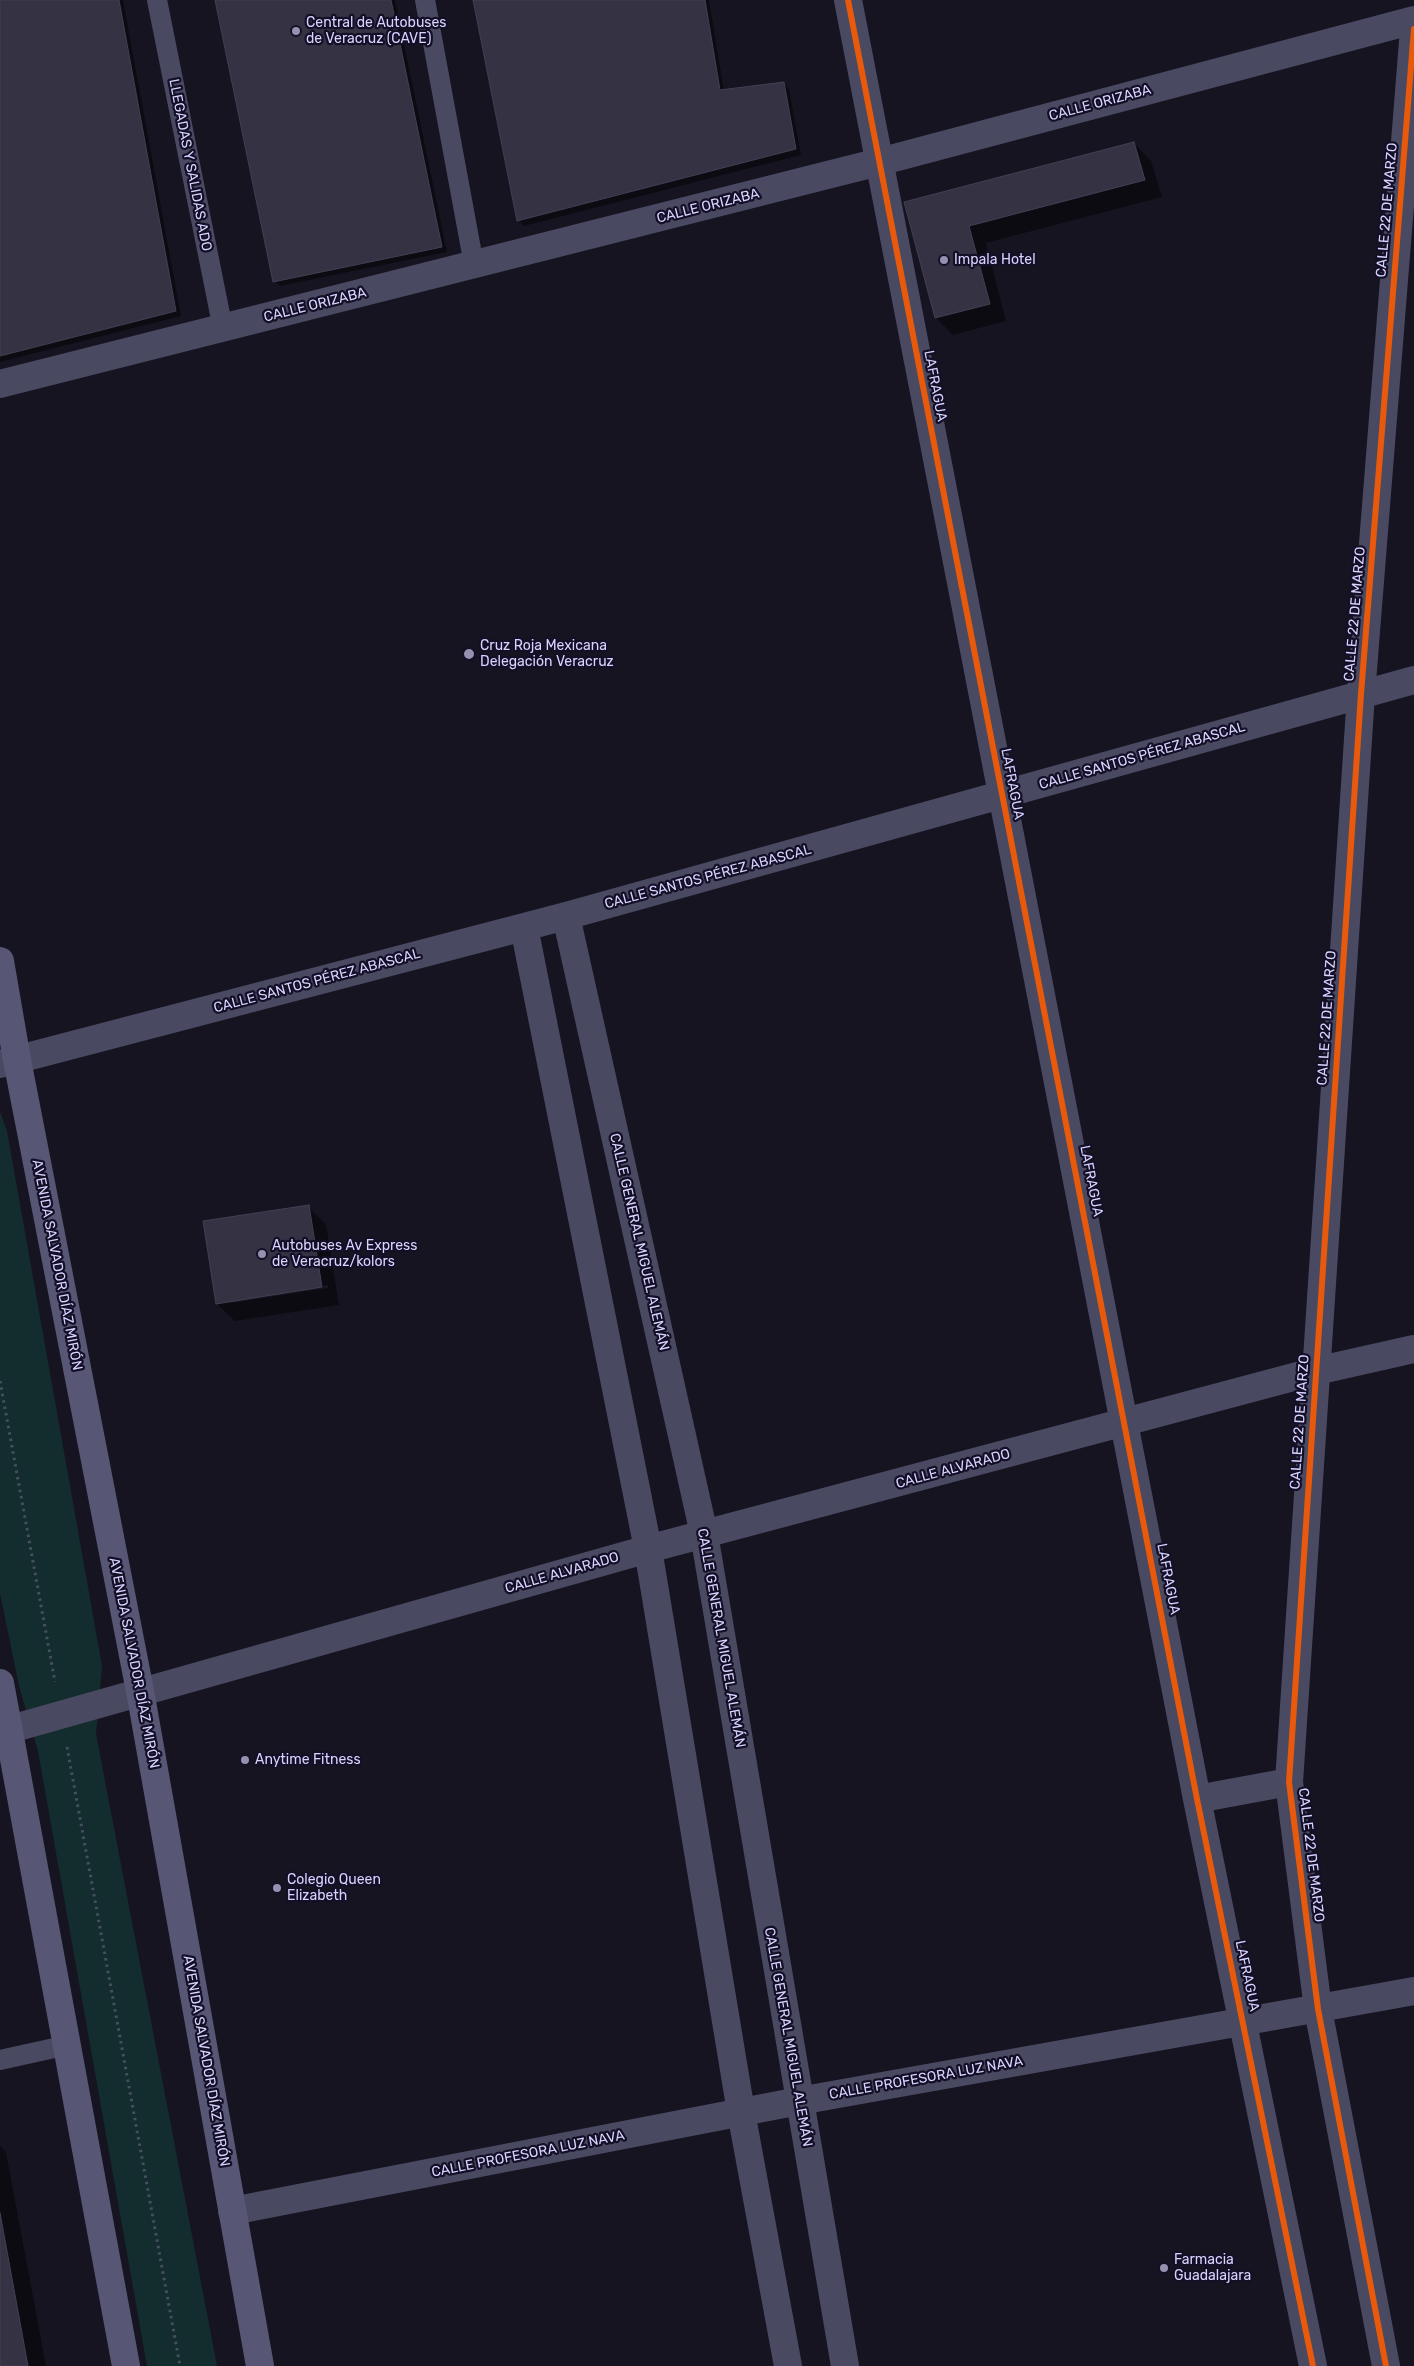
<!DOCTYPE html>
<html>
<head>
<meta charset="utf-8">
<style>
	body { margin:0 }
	canvas { display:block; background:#161421 }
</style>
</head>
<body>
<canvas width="1414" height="2366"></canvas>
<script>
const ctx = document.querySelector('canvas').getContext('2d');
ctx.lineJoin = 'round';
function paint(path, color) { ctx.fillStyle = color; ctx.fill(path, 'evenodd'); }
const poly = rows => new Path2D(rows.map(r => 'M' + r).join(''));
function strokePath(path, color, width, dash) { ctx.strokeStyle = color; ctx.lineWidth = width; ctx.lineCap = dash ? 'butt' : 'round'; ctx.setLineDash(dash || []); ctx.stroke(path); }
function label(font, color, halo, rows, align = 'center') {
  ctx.font = font + ' Rubik,sans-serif'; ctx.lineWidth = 4.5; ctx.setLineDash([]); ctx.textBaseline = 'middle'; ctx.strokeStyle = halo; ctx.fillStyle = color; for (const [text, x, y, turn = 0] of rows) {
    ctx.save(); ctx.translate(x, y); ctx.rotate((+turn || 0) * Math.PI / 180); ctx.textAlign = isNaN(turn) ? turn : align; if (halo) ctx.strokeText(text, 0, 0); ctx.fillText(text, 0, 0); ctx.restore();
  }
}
paint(poly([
	[0,1112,7,1131,102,1666,96,1734,217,2366,147,2366,38,1751,19,1686,0,1593]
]), '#132c2d');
paint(poly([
	[0,0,123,0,181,316,0,362],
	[217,0,395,0,447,252,280,286,274,281],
	[474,0,709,0,724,91,784,83,789,89,801,155,524,226,518,220],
	[1134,143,1151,161,1162,197,986,243,1006,321,953,335,936,318,906,203],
	[308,1207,326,1224,339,1305,235,1321,217,1304],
	[328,1285,328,1288,230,1303,230,1301],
	[0,2146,6,2152,46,2366,0,2366]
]), '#0007');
const building = poly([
	[0,0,119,0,176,311,0,356,0,0],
	[215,0,391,0,442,247,273,282,215,0],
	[473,0,705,0,720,90,784,82,796,149,517,221,473,0],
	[1134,142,1145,180,969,226,990,304,935,318,904,202,1134,142],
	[309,1205,322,1287,216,1304,203,1221,309,1205],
	[0,2213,28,2366,0,2366,0,2213]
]);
paint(building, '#343243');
strokePath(building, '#433f54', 1);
strokePath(poly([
	[0,1381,55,1682],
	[67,1747,180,2366]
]), '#44505f', 3, [2.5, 4]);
strokePath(poly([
	[157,0,223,329],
	[425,0,474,265],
	[0,2060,68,2045]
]), '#4a4962', 20);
strokePath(poly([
	[848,0,1197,1799,1313,2366],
	[0,384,879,162,1414,20],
	[566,916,704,1534,845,2366],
	[524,927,648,1549,741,2112,788,2366],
	[0,1064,566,916,1414,680],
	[0,1732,648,1549,1316,1371,1414,1349],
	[1197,1799,1289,1782],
	[232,2211,799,2101,1414,1991],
	[1386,2366,1318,2009,1289,1782,1361,694,1414,29]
]), '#4a4962', 28);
strokePath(poly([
	[0,961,17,1060,140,1691,260,2366],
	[0,1683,126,2366]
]), '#575674', 28);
strokePath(poly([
	[848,0,1197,1799,1313,2366],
	[1386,2366,1318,2009,1289,1782,1361,694,1414,29]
]), '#e8590c', 6);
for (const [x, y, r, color] of [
	[296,31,5,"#9591b1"],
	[944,260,5,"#9591b1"],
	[469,654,6,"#9591b1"],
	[262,1254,5,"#9591b1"],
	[245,1760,5,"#9591b1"],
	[277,1888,5,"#9591b1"],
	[1164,2268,5,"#9591b1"]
]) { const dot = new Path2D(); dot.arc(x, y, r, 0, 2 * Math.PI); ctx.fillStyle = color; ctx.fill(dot); strokePath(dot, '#130f26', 2); }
label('14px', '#d9d4ff', '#130f26', [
	["Central de Autobuses",306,23],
	["de Veracruz (CAVE)",306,39],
	["Impala Hotel",954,260],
	["Cruz Roja Mexicana",480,646],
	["Delegación Veracruz",480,662],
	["Autobuses Av Express",272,1246],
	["de Veracruz/kolors",272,1262],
	["Anytime Fitness",255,1760],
	["Colegio Queen",287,1880],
	["Elizabeth",287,1896],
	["Farmacia",1174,2260],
	["Guadalajara",1174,2276]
], 'left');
label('14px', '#d9d4ff', '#130f26', [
	["CALLE ORIZABA",1100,103,-15],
	["LLEGADAS Y SALIDAS ADO",190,165,79],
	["CALLE ORIZABA",708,206,-14],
	["CALLE 22 DE MARZO",1387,210,-85],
	["CALLE ORIZABA",315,305,-14],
	["LAFRAGUA",935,386,79],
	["CALLE 22 DE MARZO",1355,614,-85],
	["CALLE SANTOS PÉREZ ABASCAL",1142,756,-16],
	["LAFRAGUA",1012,784,79],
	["CALLE SANTOS PÉREZ ABASCAL",708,877,-15],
	["CALLE SANTOS PÉREZ ABASCAL",317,981,-15],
	["CALLE 22 DE MARZO",1327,1018,-86],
	["LAFRAGUA",1091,1181,79],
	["CALLE GENERAL MIGUEL ALEMÁN",639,1242,77],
	["AVENIDA SALVADOR DÍAZ MIRÓN",57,1265,79],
	["CALLE 22 DE MARZO",1300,1422,-86],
	["CALLE ALVARADO",953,1469,-15],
	["CALLE ALVARADO",562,1573,-16],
	["LAFRAGUA",1168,1579,79],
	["CALLE GENERAL MIGUEL ALEMÁN",721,1638,80],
	["AVENIDA SALVADOR DÍAZ MIRÓN",134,1663,79],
	["CALLE 22 DE MARZO",1311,1855,83],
	["LAFRAGUA",1247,1976,78],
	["CALLE GENERAL MIGUEL ALEMÁN",788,2037,80],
	["AVENIDA SALVADOR DÍAZ MIRÓN",206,2061,80],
	["CALLE PROFESORA LUZ NAVA",926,2078,-10],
	["CALLE PROFESORA LUZ NAVA",528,2154,-11]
]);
</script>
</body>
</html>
